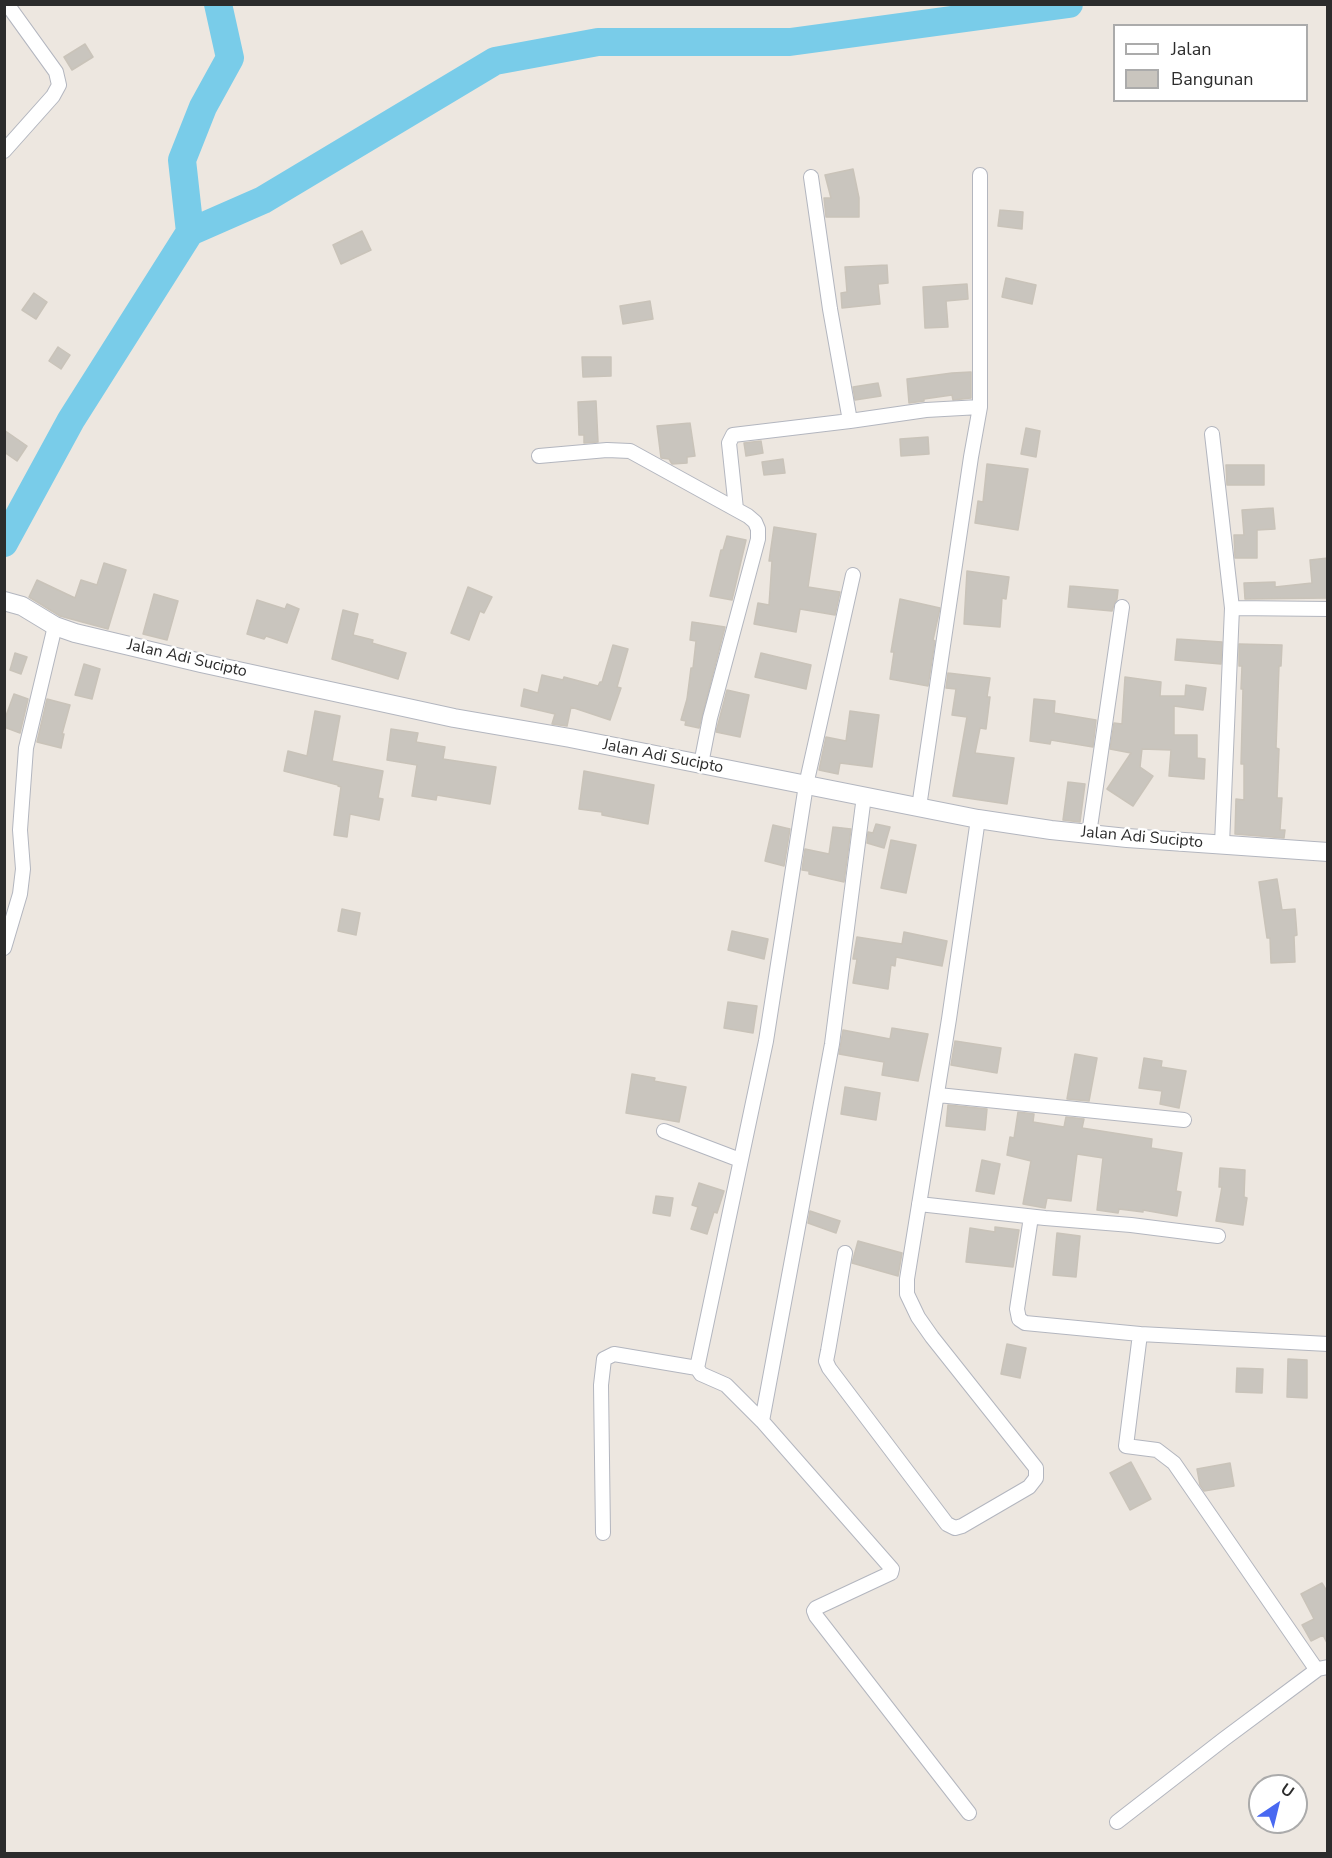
<!DOCTYPE html>
<html>
<head>
<meta charset="utf-8">
<style>
	body { margin:0 }
	#map { position:relative; width:1332px; height:1858px; overflow:hidden; background:#ede7e0; font-family:"Nunito Sans",sans-serif }
	canvas { display:block }
	.frame { position:absolute; inset:0; border:6px solid #2c2c2c; pointer-events:none }
	.legend { position:absolute; left:1113px; top:24px; width:195px; height:78px; box-sizing:border-box; background:#fff; border:2px solid #ababab; margin:0; padding:8px 10px; list-style:none; font-size:18px; color:#2c2c2c }
	.legend li { display:flex; align-items:center; gap:12px; height:30px }
	.legend b { width:30px; border:2px solid #ababab }
	.north { position:absolute; left:1248px; top:1774px; width:60px; height:60px; box-sizing:border-box; background:#fff; border:2px solid #ababab; border-radius:50%; rotate:35deg; font-size:16px; font-weight:700; line-height:24px; text-align:center; color:#2c2c2c }
	.north::after { content:''; display:block; margin:auto; width:21px; height:27px; background:#4969f1; clip-path:polygon(50% 0,100% 100%,50% 72%,0 100%) }
</style>
</head>
<body>
<div id="map">
<canvas width="1332" height="1858"></canvas>
<div class="frame"></div>
<ul class="legend">
<li><b style="height:8px;background:#fff"></b>Jalan</li>
<li><b style="height:16px;background:#c9c5be"></b>Bangunan</li>
</ul>
<div class="north">U</div>
</div>
<script>
const ctx = document.querySelector('canvas').getContext('2d');
ctx.lineJoin = 'round';
const poly = rows => new Path2D(rows.map(r => 'M' + r).join(''));
function strokePath(path, color, width, dash) { ctx.strokeStyle = color; ctx.lineWidth = width; ctx.lineCap = dash ? 'butt' : 'round'; ctx.setLineDash(dash || []); ctx.stroke(path); }
function paint(path, color) { ctx.fillStyle = color; ctx.fill(path, 'evenodd'); }
function label(font, color, halo, rows, align = 'center') {
  ctx.font = font + ' "Nunito Sans",sans-serif'; ctx.lineWidth = 5; ctx.setLineDash([]); ctx.textBaseline = 'middle'; ctx.strokeStyle = halo; ctx.fillStyle = color; for (const [text, x, y, turn = 0] of rows) {
    ctx.save(); ctx.translate(x, y); ctx.rotate((+turn || 0) * Math.PI / 180); ctx.textAlign = isNaN(turn) ? turn : align; if (halo) ctx.strokeText(text, 0, 0); ctx.fillText(text, 0, 0); ctx.restore();
  }
}
strokePath(poly([
	[190,232,182,160,203,107,230,58,218,4],
	[4,543,71,420,190,232,263,200,495,61,598,42,790,42,1069,4]
]), '#79cce9', 28);
const building = poly([
	[85,44,93,57,72,70,64,57,85,44],
	[853,169,859,198,859,217,826,217,824,198,831,198,825,175,853,169],
	[1000,210,1023,212,1022,229,998,226,1000,210],
	[362,231,371,250,341,264,333,245,362,231],
	[887,265,888,283,878,284,880,304,842,308,841,293,847,292,845,267,887,265],
	[1006,278,1036,285,1032,304,1002,297,1006,278],
	[967,284,968,299,946,301,948,327,925,328,923,287,967,284],
	[34,293,47,302,36,319,22,310,34,293],
	[650,301,653,319,623,324,620,306,650,301],
	[58,347,70,355,61,369,49,361,58,347],
	[582,357,611,357,611,376,583,377,582,357],
	[971,372,971,398,953,400,952,395,924,399,924,401,909,403,907,379,952,373,971,372],
	[878,383,881,396,855,400,853,387,878,383],
	[596,401,598,442,584,443,584,435,579,435,578,402,596,401],
	[690,423,695,456,687,457,687,463,672,464,669,459,661,458,657,426,690,423],
	[1026,428,1040,431,1036,457,1021,454,1026,428],
	[4,430,27,446,17,461,4,452,4,430],
	[928,437,929,454,901,456,900,439,928,437],
	[761,441,763,453,746,456,744,443,761,441],
	[783,459,785,473,764,475,762,462,783,459],
	[987,464,1028,469,1018,530,975,523,978,501,983,502,987,464],
	[1226,465,1264,465,1264,485,1227,485,1226,465],
	[1273,508,1275,529,1257,530,1257,558,1235,558,1234,535,1244,535,1242,510,1273,508],
	[774,527,816,534,808,587,840,592,835,615,800,609,796,632,754,624,758,603,769,605,772,561,769,561,774,527],
	[727,536,746,540,732,600,710,596,721,550,723,550,727,536],
	[1328,558,1328,598,1245,599,1244,583,1275,582,1275,587,1312,583,1310,560,1328,558],
	[104,563,126,570,108,629,60,616,29,597,37,580,75,598,81,580,97,585,104,563],
	[967,571,1009,577,1006,599,1002,598,1000,627,964,624,967,571],
	[1070,586,1118,590,1117,599,1115,602,1112,611,1068,607,1070,586],
	[468,587,492,597,484,613,480,611,469,640,451,633,468,587],
	[154,594,178,601,167,640,143,634,154,594],
	[900,599,940,608,933,640,935,641,928,686,890,679,894,652,891,652,900,599],
	[257,600,285,609,287,604,299,609,287,643,266,636,264,639,247,634,257,600],
	[343,610,358,614,353,635,373,640,372,643,406,653,398,679,332,659,343,610],
	[692,622,725,627,699,728,685,725,686,721,681,720,687,699,691,668,693,668,696,641,690,640,692,622],
	[1177,639,1222,642,1221,664,1175,660,1177,639],
	[1239,644,1282,645,1281,666,1279,666,1276,748,1279,749,1277,798,1282,798,1280,830,1285,830,1284,838,1235,834,1236,799,1244,800,1244,764,1241,764,1243,689,1241,689,1242,666,1239,666,1239,644],
	[613,645,628,649,617,687,621,688,610,720,571,707,567,726,552,724,555,714,521,706,524,689,538,693,542,675,563,680,564,677,598,686,600,682,602,682,613,645],
	[15,653,27,657,21,674,10,670,15,653],
	[761,653,811,665,806,689,755,677,761,653],
	[84,664,100,669,92,699,75,695,84,664],
	[948,673,990,678,987,697,990,697,986,729,980,728,975,753,1014,758,1007,804,953,796,967,717,952,715,956,689,946,688,948,673],
	[1125,677,1161,682,1160,696,1185,696,1186,685,1206,688,1203,710,1174,706,1174,735,1197,735,1197,758,1205,759,1204,779,1169,776,1171,750,1142,749,1140,767,1153,776,1133,806,1107,789,1131,753,1110,749,1114,723,1122,724,1125,677],
	[727,690,749,695,740,737,716,732,727,690],
	[14,694,28,699,20,733,4,727,4,721,14,694],
	[47,699,70,705,62,734,64,734,61,748,37,742,47,699],
	[1034,699,1055,701,1054,713,1096,720,1093,747,1051,740,1050,744,1030,741,1034,699],
	[315,711,340,716,332,761,383,771,378,798,383,799,379,820,350,814,347,837,334,835,341,787,338,786,338,785,284,771,288,751,307,756,315,711],
	[850,711,879,715,872,767,840,763,838,774,819,770,826,737,846,741,850,711],
	[391,729,418,733,416,742,445,747,443,759,496,767,490,804,437,795,436,800,412,796,417,765,387,760,391,729],
	[584,771,654,785,648,824,602,815,602,812,579,809,584,771],
	[1068,782,1085,784,1080,822,1063,820,1068,782],
	[876,824,890,827,884,848,867,843,868,832,873,833,876,824],
	[773,825,790,829,784,866,765,861,773,825],
	[833,827,851,829,844,882,809,874,809,871,802,870,805,849,829,854,833,827],
	[891,840,916,845,906,893,881,888,891,840],
	[1277,879,1282,910,1295,909,1297,935,1294,936,1295,962,1271,963,1270,938,1267,938,1259,882,1277,879],
	[342,909,360,913,356,935,338,931,342,909],
	[732,931,768,939,764,959,728,950,732,931],
	[904,932,947,941,942,966,896,957,895,966,891,965,888,989,853,983,857,959,853,959,857,937,902,944,904,932],
	[728,1002,757,1006,753,1033,724,1028,728,1002],
	[892,1028,928,1034,918,1081,882,1075,884,1062,839,1054,843,1030,890,1039,892,1028],
	[955,1041,1001,1048,997,1073,951,1065,955,1041],
	[1075,1054,1097,1058,1089,1101,1067,1099,1075,1054],
	[1144,1058,1162,1061,1161,1067,1186,1071,1179,1108,1160,1104,1162,1091,1139,1088,1144,1058],
	[632,1074,655,1078,654,1081,686,1087,679,1122,626,1113,632,1074],
	[845,1087,880,1093,876,1120,841,1114,845,1087],
	[948,1105,987,1109,985,1130,946,1126,948,1105],
	[1018,1112,1034,1114,1033,1122,1064,1127,1066,1117,1084,1119,1082,1128,1152,1139,1151,1148,1182,1153,1176,1191,1181,1192,1177,1216,1143,1210,1143,1212,1119,1209,1118,1213,1097,1210,1103,1158,1077,1154,1071,1201,1047,1198,1045,1208,1023,1204,1031,1161,1007,1155,1010,1137,1014,1138,1018,1112],
	[982,1160,1000,1164,994,1194,976,1191,982,1160],
	[1220,1168,1245,1170,1244,1197,1247,1198,1243,1225,1216,1221,1222,1187,1219,1187,1220,1168],
	[699,1183,724,1191,717,1213,714,1212,707,1234,691,1229,698,1207,692,1205,699,1183],
	[656,1196,673,1198,670,1216,653,1213,656,1196],
	[810,1211,840,1221,836,1233,808,1223,810,1211],
	[995,1227,1019,1230,1013,1267,966,1262,970,1228,995,1232,995,1227],
	[1057,1233,1080,1236,1076,1277,1053,1275,1057,1233],
	[858,1241,902,1253,898,1276,852,1263,858,1241],
	[1007,1344,1026,1348,1020,1378,1001,1374,1007,1344],
	[1288,1359,1307,1360,1307,1398,1287,1397,1288,1359],
	[1237,1368,1263,1369,1262,1393,1236,1392,1237,1368],
	[1131,1462,1151,1499,1130,1510,1110,1473,1131,1462],
	[1230,1463,1234,1486,1204,1491,1200,1485,1197,1469,1230,1463],
	[1322,1583,1328,1593,1328,1645,1323,1635,1311,1641,1302,1625,1314,1619,1301,1594,1322,1583]
]);
paint(building, '#c9c5be');
strokePath(building, '#c9c3b9', 1.5);
const street = poly([
	[4,151,53,96,59,85,56,72,7,4],
	[811,177,830,309,850,421,926,410,980,407],
	[1212,434,1232,608],
	[539,456,607,450,630,451,748,516,755,522,758,529,758,539,710,718,701,764],
	[736,509,729,443,733,435,850,421],
	[853,575,806,785,766,1041,697,1368,701,1374,726,1385,762,1421,892,1569,891,1573,816,1608,814,1611,816,1616,969,1813],
	[919,807,971,457,980,407,980,175],
	[1089,834,1122,607],
	[1222,844,1232,608,1328,609],
	[4,948,20,894,23,869,20,830,26,748,55,626],
	[938,1095,1184,1120],
	[664,1131,740,1160],
	[919,1204,1045,1218,1131,1225,1218,1236],
	[1031,1217,1017,1309,1019,1319,1025,1323,1140,1334,1328,1344],
	[845,1253,828,1351,826,1361,829,1368,947,1524,955,1528,962,1526,1029,1487,1036,1478,1036,1468,932,1337,918,1317,907,1294,907,1279,949,1019,978,819],
	[1140,1334,1126,1446,1157,1450,1174,1463,1314,1666,1318,1669,1328,1667],
	[762,1421,832,1044,864,796],
	[603,1533,601,1385,604,1359,614,1354,697,1368],
	[1117,1822,1224,1739,1318,1669]
]);
const secondary = poly([
	[4,601,22,606,55,626,75,633,201,663,454,718,570,738,978,819,1051,830,1127,838,1328,852]
]);
strokePath(street, '#b3b6bf', 16);
strokePath(secondary, '#b3b6bf', 20);
strokePath(street, '#fff', 14);
strokePath(secondary, '#fff', 18);
label('16px', '#2c2c2c', '#fff', [
	["Jalan Adi Sucipto",187,659,13],
	["Jalan Adi Sucipto",663,757,11],
	["Jalan Adi Sucipto",1142,838,5]
]);
</script>
</body>
</html>
